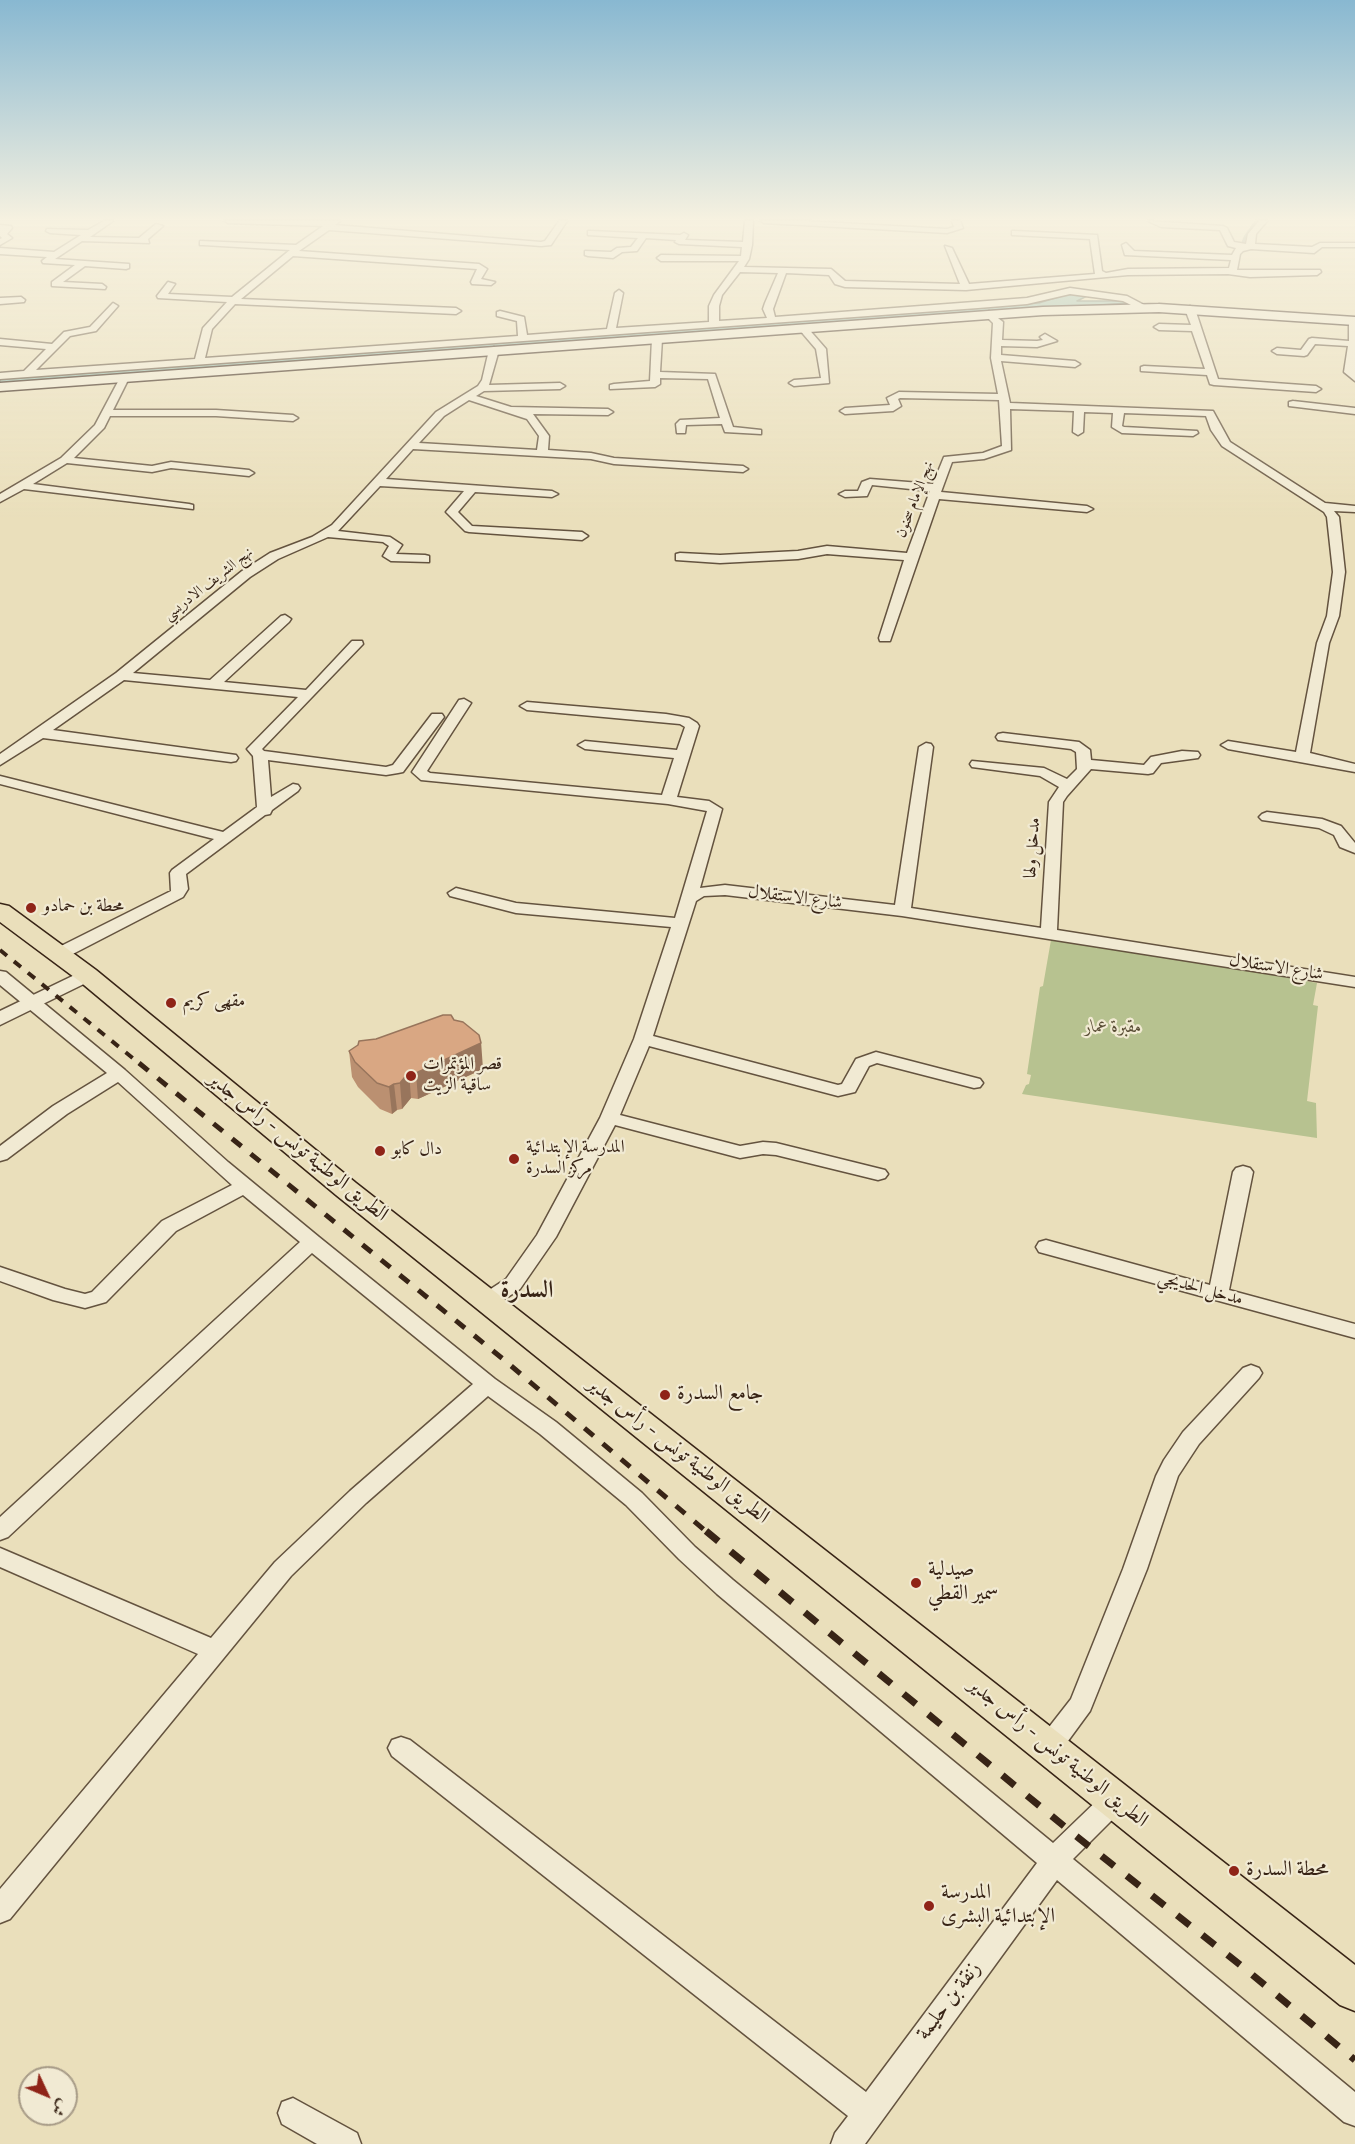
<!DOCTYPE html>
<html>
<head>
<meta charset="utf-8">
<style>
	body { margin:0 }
	#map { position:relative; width:1355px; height:2144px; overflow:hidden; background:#eadfbb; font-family:Vollkorn,Amiri,serif }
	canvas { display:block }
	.north { position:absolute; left:18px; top:2066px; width:60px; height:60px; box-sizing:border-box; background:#f1ead3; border:2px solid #a79b87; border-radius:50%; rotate:134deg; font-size:16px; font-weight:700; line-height:24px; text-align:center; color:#382416 }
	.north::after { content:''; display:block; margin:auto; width:21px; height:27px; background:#8f2418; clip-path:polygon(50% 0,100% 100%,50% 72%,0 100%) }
</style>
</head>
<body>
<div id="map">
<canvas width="1355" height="2144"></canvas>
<div class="north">ش</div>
</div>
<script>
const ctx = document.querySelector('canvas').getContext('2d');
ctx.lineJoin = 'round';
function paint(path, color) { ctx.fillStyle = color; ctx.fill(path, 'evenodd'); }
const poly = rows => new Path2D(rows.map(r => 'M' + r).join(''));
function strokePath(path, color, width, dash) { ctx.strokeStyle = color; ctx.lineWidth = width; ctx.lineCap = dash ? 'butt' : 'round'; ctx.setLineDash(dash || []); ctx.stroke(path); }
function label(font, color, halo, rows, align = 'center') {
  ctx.font = font + ' Vollkorn,Amiri,serif'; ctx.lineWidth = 4.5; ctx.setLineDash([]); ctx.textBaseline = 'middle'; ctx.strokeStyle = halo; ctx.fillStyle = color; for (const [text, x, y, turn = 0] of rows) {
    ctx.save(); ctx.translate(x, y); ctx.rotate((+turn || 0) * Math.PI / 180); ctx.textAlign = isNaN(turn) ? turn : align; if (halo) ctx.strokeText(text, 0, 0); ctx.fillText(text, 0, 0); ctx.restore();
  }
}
paint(poly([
	[1051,940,1251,971,1317,983,1313,1005,1318,1006,1307,1101,1316,1103,1317,1138,1022,1094,1026,1085,1029,1084,1031,1075,1027,1074,1040,987,1043,986]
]), '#b7c290');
const water = poly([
	[1068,294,1087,296,1077,301,1125,301,1128,303,0,384,0,377,1039,303,1068,294]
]);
paint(water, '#98bdae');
strokePath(water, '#728071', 1.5);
strokePath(poly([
	[1241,248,1245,237,1256,221]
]), '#728071', 3);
const minor = poly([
	[104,221,113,221,90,237,139,238,156,224,163,226,148,239,149,243,82,241,55,259,129,264,129,268,126,269,85,266,63,282,102,284,106,287,105,289,52,286,52,282,75,265,43,263,42,261,47,257,0,254,0,248,54,252,81,235,50,233,46,231,47,229,88,230,104,221],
	[224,221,340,221,335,225,541,242,545,241,559,221,567,221,551,245,541,246,329,230,299,251,479,264,487,269,481,279,495,282,491,285,472,284,471,282,477,269,293,256,241,299,456,308,461,311,456,314,235,304,212,329,205,358,518,336,517,321,497,316,497,312,500,311,524,317,527,335,607,329,615,293,619,290,623,293,616,328,709,322,709,306,714,295,739,261,661,261,657,258,661,255,741,256,742,247,679,244,675,242,676,240,646,238,637,251,622,252,613,258,588,256,585,255,585,251,611,252,617,248,631,247,638,238,588,235,588,231,591,231,680,235,684,233,688,235,685,240,743,242,745,221,753,221,752,245,749,259,744,267,831,269,845,281,960,284,945,246,952,248,969,284,1095,274,1090,239,1012,235,1012,231,1015,231,1097,235,1102,271,1106,273,1128,269,1229,268,1231,260,1125,255,1122,245,1126,243,1134,251,1232,255,1236,248,1228,246,1220,230,1161,227,1148,221,1223,226,1227,228,1234,242,1246,244,1248,234,1259,221,1267,221,1256,234,1255,244,1312,247,1320,243,1355,243,1355,247,1322,247,1314,253,1251,249,1243,251,1240,254,1237,270,1320,270,1321,272,1317,275,1250,277,1228,274,1128,275,966,290,845,287,835,284,829,275,786,273,773,309,775,317,1027,298,1070,288,1127,296,1146,306,1148,308,1143,311,1123,301,1070,294,1027,304,978,308,0,379,0,373,24,371,46,349,0,345,0,339,52,344,64,332,90,327,113,303,118,306,96,331,70,336,36,370,195,359,203,328,227,302,158,298,157,296,168,282,175,284,168,294,232,297,290,250,203,245,200,245,200,241,296,245,323,226,228,223,224,221],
	[740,272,778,273,765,303,763,309,767,318,719,321,719,306,722,295,740,272],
	[760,221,805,221,947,229,954,227,952,221,960,221,963,228,947,233,764,223,760,221],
	[0,225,11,226,12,228,7,234,12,238,0,245,0,239,2,238,0,236,0,225],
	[21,297,25,300,24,302,0,304,0,298,21,297],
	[1190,306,1195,309,1218,379,1316,386,1321,389,1316,392,1214,385,1210,384,1207,375,1141,371,1141,367,1144,366,1205,369,1192,331,1159,330,1154,327,1159,324,1191,325,1185,309,1190,306],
	[989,311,1003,322,1002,340,1037,341,1043,340,1040,337,1045,334,1057,341,1037,347,1001,346,1001,355,1075,361,1080,364,1075,367,1001,361,1010,403,1213,411,1230,442,1325,503,1355,506,1355,512,1334,511,1339,517,1345,572,1339,616,1329,643,1310,753,1355,764,1355,772,1228,749,1221,745,1228,741,1296,752,1317,643,1327,616,1333,572,1327,517,1324,512,1222,446,1211,430,1206,416,1124,413,1122,426,1124,427,1197,431,1198,433,1193,436,1122,433,1112,427,1113,413,1084,412,1083,432,1078,435,1073,432,1074,411,1010,409,1011,450,984,459,952,462,941,492,1087,506,1093,509,1087,512,939,499,890,641,880,641,879,638,904,560,827,554,798,559,720,563,676,560,676,554,680,553,720,555,798,551,827,546,907,553,930,491,872,485,867,496,845,497,839,494,845,491,858,491,862,482,870,479,933,484,944,457,983,453,1002,446,999,400,900,398,898,399,901,406,893,411,845,414,840,411,845,408,890,405,887,398,899,392,998,394,991,358,993,323,984,314,989,311],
	[1349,318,1355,318,1355,381,1344,372,1348,346,1315,344,1307,355,1304,356,1277,354,1272,351,1277,348,1301,350,1309,339,1312,338,1349,341,1349,318],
	[803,325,806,326,826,349,829,383,794,386,789,383,794,380,821,378,816,349,798,328,803,325],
	[657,336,662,339,660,372,715,374,733,427,761,430,761,434,725,432,722,424,686,425,685,433,677,433,676,424,680,420,720,418,708,379,660,378,660,384,655,387,610,389,610,385,614,384,650,381,652,339,657,336],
	[494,347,499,350,489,385,560,383,565,386,560,389,484,391,476,396,511,407,608,409,613,412,608,415,533,414,549,436,548,450,591,453,614,458,743,466,748,469,743,472,614,464,591,459,413,449,386,479,552,491,558,494,552,497,475,492,458,512,472,526,582,532,588,536,582,540,469,532,465,531,446,512,464,491,380,486,338,531,390,537,402,545,396,554,425,555,429,556,429,562,391,561,383,556,389,546,383,542,328,537,278,559,250,577,133,673,210,680,281,616,285,615,291,619,289,622,224,682,306,690,352,641,362,641,363,644,262,749,264,751,386,767,393,765,432,714,442,714,444,717,403,772,398,773,386,775,268,760,271,797,293,784,298,785,300,788,298,791,272,810,270,814,265,815,186,874,188,889,183,897,65,958,53,958,51,954,53,950,171,891,170,873,172,870,214,839,0,784,0,776,223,832,257,807,253,756,247,749,298,697,124,680,53,730,236,755,238,758,236,761,231,762,43,738,0,765,0,754,116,673,242,571,270,553,312,537,332,525,436,412,478,386,482,380,489,350,494,347],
	[469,400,527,419,539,436,537,450,419,443,444,416,469,400],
	[121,376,129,378,113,410,216,410,293,415,298,418,293,421,216,416,110,416,104,428,74,458,152,466,171,462,249,470,254,473,249,476,171,468,152,472,67,463,33,484,189,504,193,505,193,509,24,489,0,502,0,494,61,458,95,425,121,376],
	[1293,401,1355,408,1355,414,1289,406,1289,402,1293,401],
	[464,699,471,703,427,771,430,773,662,795,674,758,585,749,578,745,585,741,677,750,685,727,680,724,527,710,520,706,527,702,666,714,689,718,697,723,699,726,677,797,709,801,722,809,700,888,725,885,895,905,919,747,926,743,931,744,933,747,911,908,1041,928,1049,802,1059,787,1040,776,972,767,970,764,972,761,1044,768,1067,779,1077,769,1076,752,1071,749,998,740,996,737,998,734,1003,733,1079,742,1090,750,1091,760,1144,765,1151,757,1156,756,1182,751,1198,752,1200,755,1198,758,1161,763,1153,773,1148,774,1091,769,1067,796,1063,802,1057,930,1355,977,1355,987,902,916,725,895,704,896,696,901,653,1036,838,1085,842,1084,856,1059,876,1052,980,1079,983,1083,980,1087,974,1088,877,1063,869,1066,855,1092,838,1096,649,1046,620,1115,740,1146,763,1142,776,1143,885,1170,888,1174,885,1178,878,1180,776,1155,763,1154,740,1158,615,1125,556,1237,520,1289,494,1306,487,1308,480,1306,477,1301,480,1296,506,1279,537,1235,600,1118,634,1039,671,927,516,913,450,896,448,893,456,888,516,903,675,918,707,811,668,804,421,780,412,772,459,700,464,699],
	[1267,812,1322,819,1341,826,1355,843,1355,853,1340,847,1334,835,1319,828,1262,820,1259,817,1262,814,1267,812],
	[0,971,6,972,125,1070,228,1162,319,1237,495,1379,556,1422,642,1493,695,1547,733,1580,1053,1843,1106,1792,1115,1789,1124,1792,1128,1800,1124,1808,1073,1859,1355,2092,1355,2126,1344,2122,1057,1880,865,2144,831,2144,835,2133,848,2116,392,1756,388,1748,392,1740,401,1737,410,1740,866,2092,1037,1863,717,1594,679,1559,626,1505,540,1434,488,1396,366,1503,291,1576,10,1919,0,1923,0,1889,198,1654,0,1567,0,1548,211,1638,275,1562,350,1491,473,1384,312,1253,8,1537,0,1540,0,1517,300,1242,243,1195,176,1231,106,1302,85,1308,53,1300,0,1281,0,1267,65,1289,85,1294,92,1292,162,1221,232,1185,118,1082,67,1114,7,1159,0,1161,0,1146,53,1106,107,1073,0,985,0,971],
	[1243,1166,1250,1168,1253,1172,1229,1290,1355,1324,1355,1338,1039,1252,1036,1247,1039,1242,1046,1240,1210,1285,1233,1172,1236,1168,1243,1166],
	[1251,1365,1259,1368,1262,1373,1259,1378,1199,1444,1178,1476,1147,1569,1090,1711,1057,1756,1048,1759,1039,1756,1035,1748,1039,1740,1071,1699,1123,1569,1156,1476,1164,1460,1183,1432,1243,1368,1251,1365],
	[293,2098,357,2133,361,2144,317,2144,282,2124,278,2113,282,2102,293,2098]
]);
const tertiary = poly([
	[87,969,94,971,97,975,94,979,0,1025,0,1011,87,969]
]);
const secondary = poly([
	[1159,304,1355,317,1355,325,1159,312,1043,315,0,391,0,383,1043,307,1159,304]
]);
const primary = poly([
	[0,904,9,906,96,970,356,1183,1355,1965,1355,2011,1340,2005,336,1195,78,980,0,922,0,904]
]);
strokePath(minor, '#64533f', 3);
strokePath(tertiary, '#64533f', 3);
strokePath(secondary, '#382416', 3);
strokePath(primary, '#382416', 3);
paint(minor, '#f1ead3');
paint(tertiary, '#f1ead3');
paint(secondary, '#f1ead3');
paint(primary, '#eadfbb');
strokePath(poly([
	[0,950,140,1064]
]), '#382416', 4, [9, 9]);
strokePath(poly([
	[139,1063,503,1359,708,1533]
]), '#382416', 5, [12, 12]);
strokePath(poly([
	[706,1531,1076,1836,1243,1967,1355,2060]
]), '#382416', 7, [16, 16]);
paint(poly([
	[349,1051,483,1069,418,1099,411,1098,402,1109,397,1110,392,1114,380,1109,358,1087,352,1077]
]), '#bb9071');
paint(poly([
	[481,1041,483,1069,418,1099,416,1073],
	[409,1072,411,1098,402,1109,400,1083],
	[394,1084,397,1110,392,1114,389,1087]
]), '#98755c');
const building = poly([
	[443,1015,451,1015,454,1020,463,1022,479,1035,481,1043,416,1073,409,1072,400,1083,394,1084,389,1087,377,1083,355,1062,349,1051,358,1045,359,1041,376,1039,443,1015]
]);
paint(building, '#d9a783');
strokePath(building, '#98755c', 1.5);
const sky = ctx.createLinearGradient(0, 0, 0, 521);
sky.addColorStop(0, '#88b8d1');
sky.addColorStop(0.42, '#f6f1e0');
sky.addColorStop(1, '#f6f1e000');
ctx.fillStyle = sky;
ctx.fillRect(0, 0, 1355, 521);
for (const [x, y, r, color] of [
	[31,908,6,"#8f2418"],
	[171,1003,6,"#8f2418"],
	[411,1076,6,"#8f2418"],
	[380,1151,6,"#8f2418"],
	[514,1159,6,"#8f2418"],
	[665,1395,6,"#8f2418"],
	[916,1583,6,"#8f2418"],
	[1234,1871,6,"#8f2418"],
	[929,1906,6,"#8f2418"]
]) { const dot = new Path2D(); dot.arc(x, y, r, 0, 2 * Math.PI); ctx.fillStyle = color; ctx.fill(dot); strokePath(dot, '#f1ead3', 2); }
label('15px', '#382416', '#f1ead3', [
	["نهج الإمام سحنون",916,500,-69],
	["نهج الشريف الادريسي",209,585,-38]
]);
label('18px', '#382416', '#f1ead3', [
	["مدخل ولها",1034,848,-86],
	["شارع الاستقلال",795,899,7],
	["شارع الاستقلال",1276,969,9],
	["مدخل الحديجي",1200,1290,15]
]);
label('18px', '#382416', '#f1ead3', [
	["محطة بن حمادو",43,908],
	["مقهى كريم",183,1003],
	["قصر المؤتمرات",423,1066],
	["ساقية الزيت",423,1087],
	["المدرسة الإبتدائية",526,1149],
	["مركز السدرة",526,1170],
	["دال كابو",392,1151]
], 'left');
label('italic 18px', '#584c34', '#f1ead3', [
	["مقبرة عمار",1113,1029]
]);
label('21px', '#382416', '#f1ead3', [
	["الطريق الوطنية تونس - رأس جدير",297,1148,39],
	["الطريق الوطنية تونس - رأس جدير",677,1452,38],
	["الطريق الوطنية تونس - رأس جدير",1057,1754,39],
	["زنقة بن حليمة",950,2002,-53]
]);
label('21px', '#382416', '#f1ead3', [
	["جامع السدرة",677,1395],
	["صيدلية",928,1571],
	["سمير القطي",928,1595],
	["محطة السدرة",1246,1871],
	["المدرسة",941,1894],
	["الإبتدائية البشرى",941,1918]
], 'left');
label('bold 24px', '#382416', '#f1ead3', [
	["السدرة",527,1293]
]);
</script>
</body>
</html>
